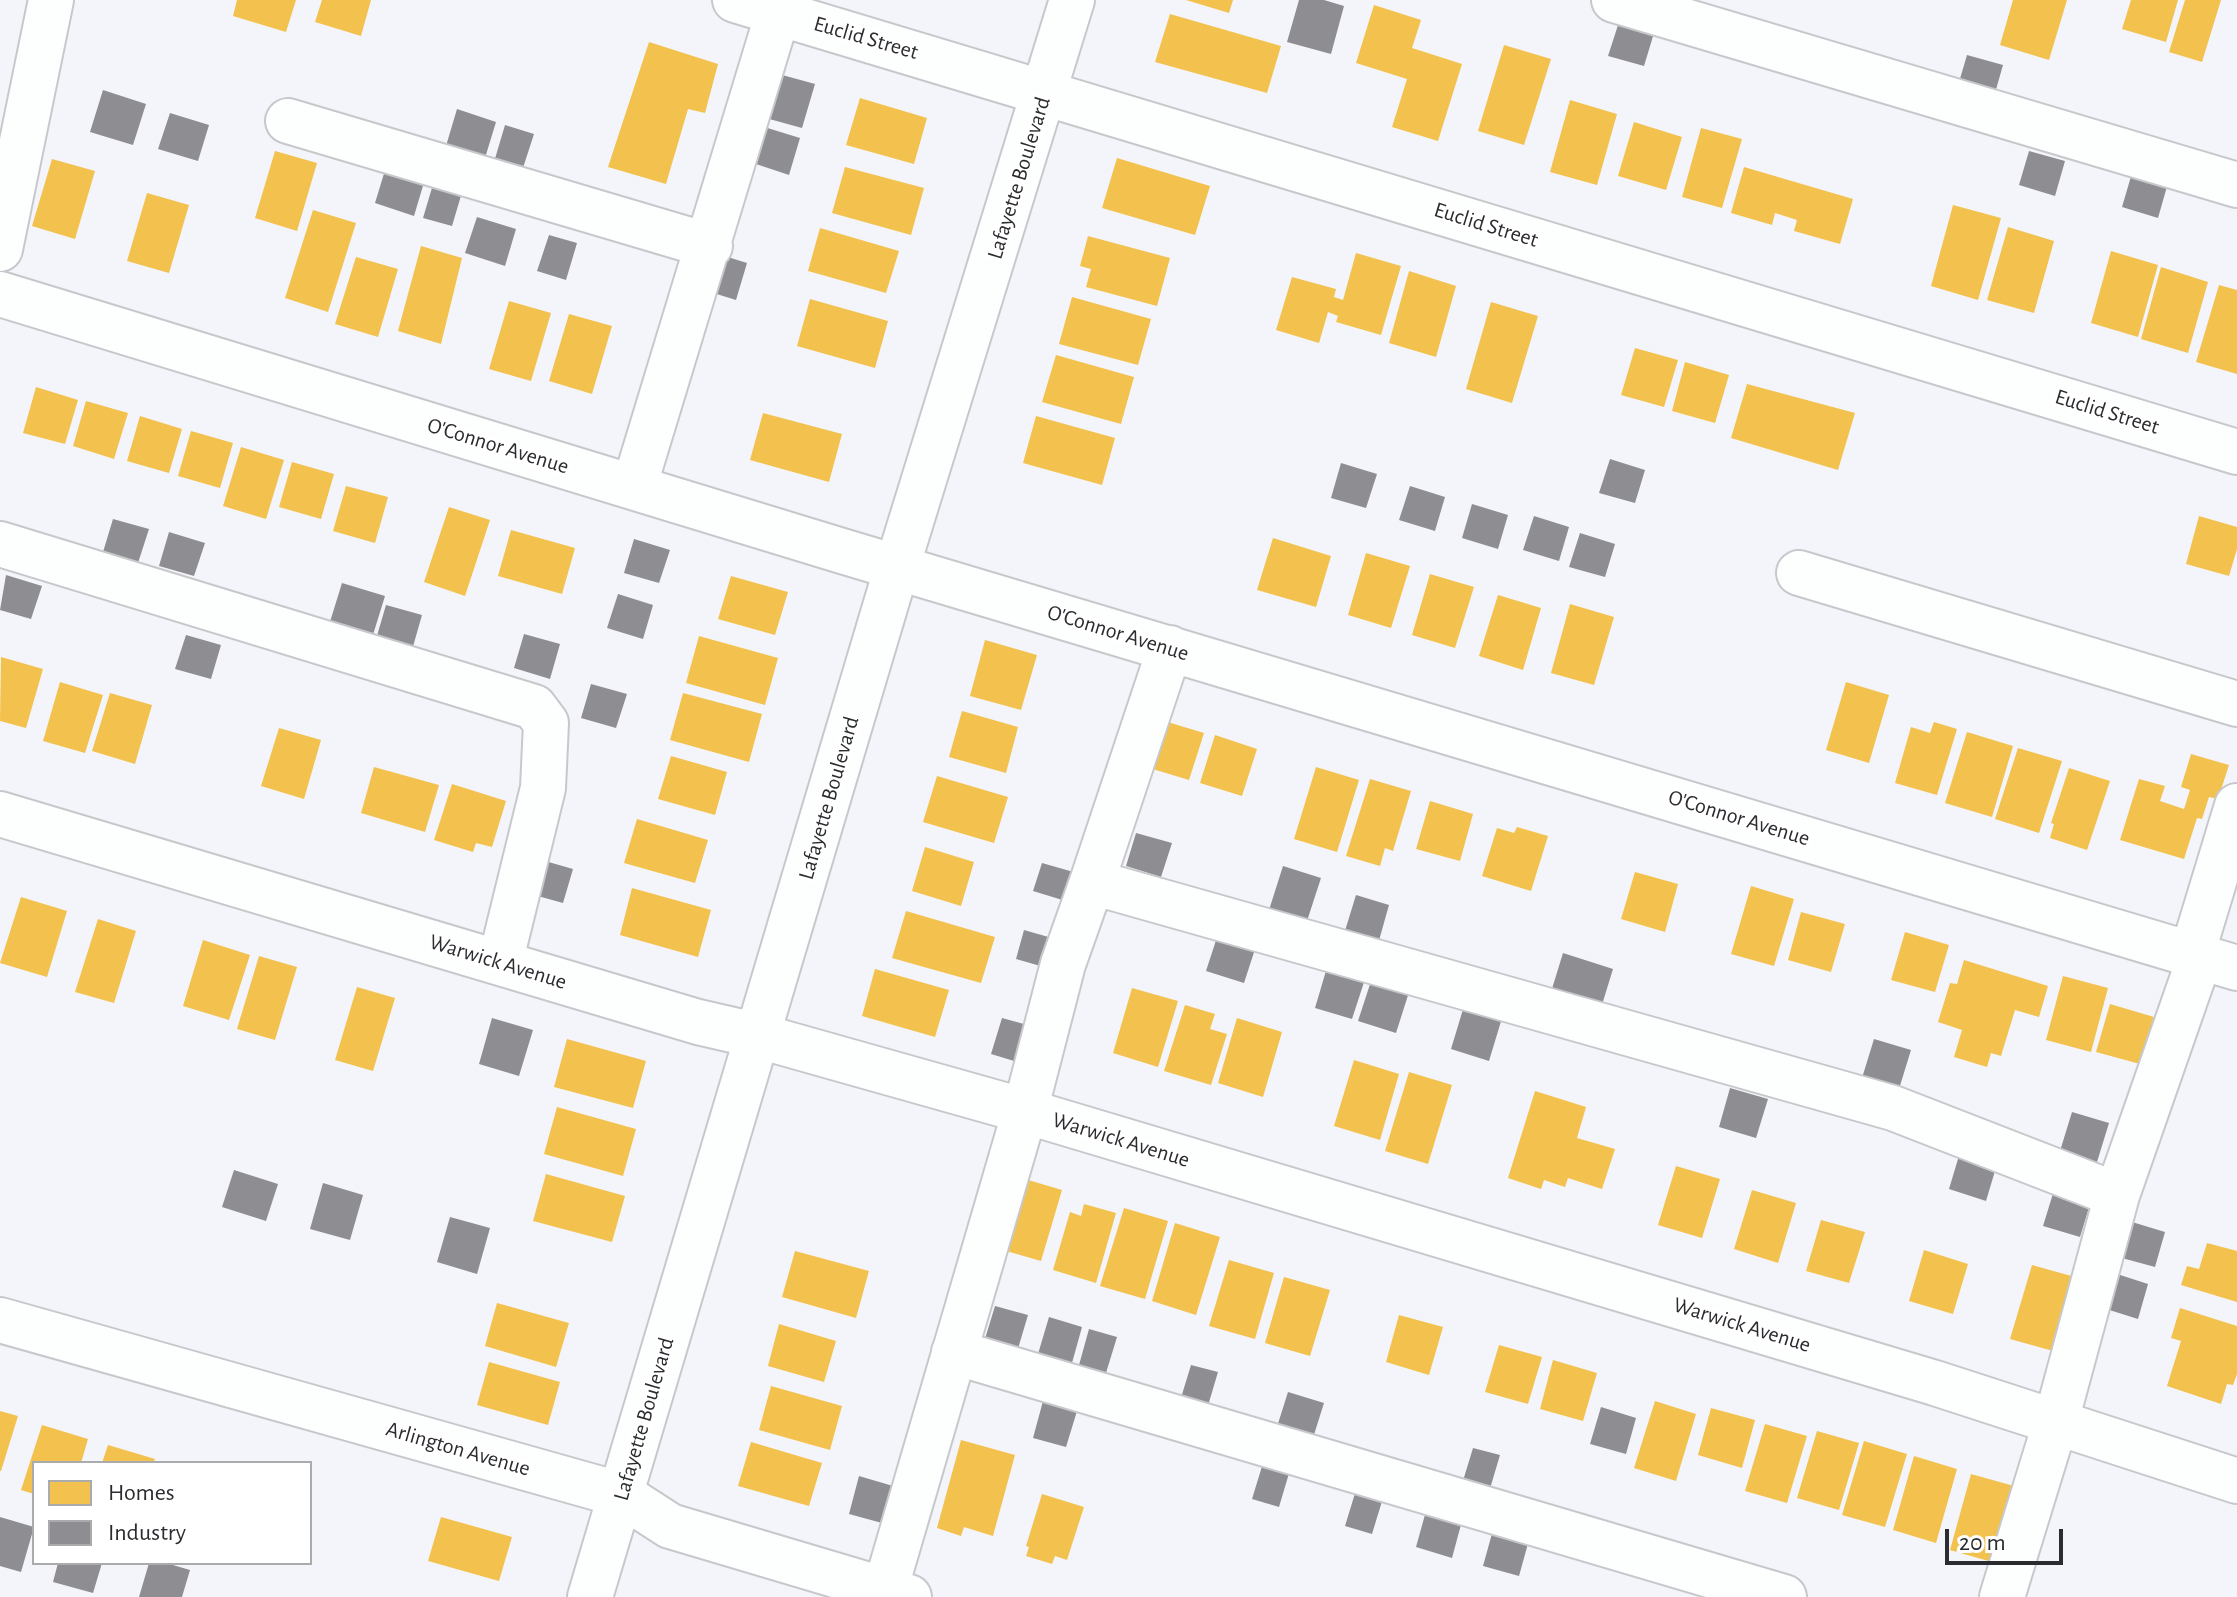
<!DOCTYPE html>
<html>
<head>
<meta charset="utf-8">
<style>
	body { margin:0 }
	#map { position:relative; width:2237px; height:1597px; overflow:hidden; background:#f4f5fa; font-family:"Alegreya Sans",sans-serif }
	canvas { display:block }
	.legend { position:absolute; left:32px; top:1461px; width:280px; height:104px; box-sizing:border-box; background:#fff; border:2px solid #aaabac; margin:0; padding:10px 14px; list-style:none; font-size:24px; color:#2a2c2f }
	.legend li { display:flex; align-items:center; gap:16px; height:40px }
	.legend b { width:40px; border:2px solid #aaabac }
	.scale { position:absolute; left:1945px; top:1529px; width:118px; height:36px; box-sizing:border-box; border:4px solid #2a2c2f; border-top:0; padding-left:10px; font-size:24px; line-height:28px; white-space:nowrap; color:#2a2c2f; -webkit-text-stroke:6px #fff; paint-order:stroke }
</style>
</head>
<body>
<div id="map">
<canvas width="2237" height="1597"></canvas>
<ul class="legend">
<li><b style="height:22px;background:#f2c14e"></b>Homes</li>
<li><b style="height:22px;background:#8d8d92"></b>Industry</li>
</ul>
<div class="scale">20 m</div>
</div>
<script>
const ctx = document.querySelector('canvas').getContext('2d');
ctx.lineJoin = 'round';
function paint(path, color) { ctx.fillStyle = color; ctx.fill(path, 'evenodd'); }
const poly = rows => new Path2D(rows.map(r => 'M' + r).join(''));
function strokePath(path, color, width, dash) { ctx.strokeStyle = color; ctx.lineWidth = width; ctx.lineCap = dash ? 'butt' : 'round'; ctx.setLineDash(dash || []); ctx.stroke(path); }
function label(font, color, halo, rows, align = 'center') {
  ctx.font = font + ' "Alegreya Sans",sans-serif'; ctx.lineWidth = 8; ctx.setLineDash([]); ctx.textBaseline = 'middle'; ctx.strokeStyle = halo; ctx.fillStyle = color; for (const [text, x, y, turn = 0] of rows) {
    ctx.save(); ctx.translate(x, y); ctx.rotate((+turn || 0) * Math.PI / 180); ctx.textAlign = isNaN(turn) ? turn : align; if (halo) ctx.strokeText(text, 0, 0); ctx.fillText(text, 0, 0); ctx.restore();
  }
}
paint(poly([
	[237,0,296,0,286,32,233,16],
	[322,0,371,0,361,36,315,22],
	[1186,0,1233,0,1229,13],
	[2013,0,2067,0,2049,60,2000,45],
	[2131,0,2178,0,2166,42,2122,29],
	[2185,0,2221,0,2202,62,2169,52],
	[1374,5,1421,20,1412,48,1462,64,1438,141,1392,127,1407,79,1356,63],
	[1170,14,1281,46,1267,93,1155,62],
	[649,42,718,64,705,113,688,109,666,184,608,167],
	[1504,45,1551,59,1524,145,1478,131],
	[860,98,927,118,914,164,846,145],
	[1570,100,1617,114,1597,185,1550,172],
	[1634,122,1682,137,1666,190,1618,176],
	[1701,128,1742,139,1722,208,1682,197],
	[275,151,317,163,297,231,255,218],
	[1117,158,1210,186,1195,235,1102,208],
	[52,159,95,171,75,239,32,226],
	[845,167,924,188,911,235,832,213],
	[1744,167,1853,199,1840,244,1794,231,1797,220,1775,213,1772,225,1731,213],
	[147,193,189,205,169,273,127,261],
	[1953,205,2001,218,1978,300,1931,286],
	[313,210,356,223,328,312,285,298],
	[2008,227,2054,241,2034,313,1987,300],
	[820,228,899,251,886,293,808,271],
	[1088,236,1170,258,1157,306,1086,287,1091,269,1080,266],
	[421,246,462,258,441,344,398,331],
	[2111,251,2158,265,2138,337,2091,323],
	[1356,253,1401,266,1381,335,1336,322,1338,316,1328,312,1319,343,1276,330,1292,277,1336,289,1334,297,1343,300],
	[356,257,398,269,378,337,335,324],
	[2161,267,2208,282,2188,353,2141,339],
	[1409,271,1456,286,1436,357,1389,343],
	[2219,285,2237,290,2237,374,2196,362],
	[1072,297,1151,319,1138,365,1059,344],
	[810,299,888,321,875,368,797,346],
	[509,301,551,313,531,381,489,369],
	[1491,302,1538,316,1512,403,1466,389],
	[569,314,612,326,592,394,549,381],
	[1635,348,1678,360,1664,407,1621,395],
	[1056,355,1134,377,1121,424,1042,402],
	[1685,362,1729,375,1715,423,1672,411],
	[1747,384,1855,413,1838,470,1731,438],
	[36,387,78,400,65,444,23,433],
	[86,401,128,413,114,459,73,446],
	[763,413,842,434,829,482,750,460],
	[140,416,182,429,169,473,127,461],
	[1036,416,1115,438,1102,485,1023,463],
	[191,431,233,443,220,488,178,476],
	[241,447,284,460,266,519,223,506],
	[292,462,334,474,321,519,279,507],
	[346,486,388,497,375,543,333,531],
	[449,507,490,520,465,596,424,582],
	[2199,516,2237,527,2237,549,2229,576,2186,564],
	[511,530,575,548,562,594,498,576],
	[1273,538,1331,556,1316,607,1257,590],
	[1366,553,1410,566,1391,628,1348,615],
	[1430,574,1474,587,1455,648,1412,635],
	[731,576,788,592,775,635,718,619],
	[1498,595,1541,608,1523,670,1479,656],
	[1570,604,1614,617,1594,685,1551,673],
	[699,636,778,658,765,705,686,683],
	[985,640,1037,655,1021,710,970,696],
	[1,657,43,669,26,728,0,721],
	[60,682,103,695,85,753,43,741],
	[1846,682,1889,695,1869,763,1826,750],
	[110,693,152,705,135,764,92,751],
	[683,693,762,714,749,762,670,740],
	[962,711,1018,727,1006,773,949,757],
	[1161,720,1204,733,1189,780,1146,767],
	[1934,722,1957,729,1937,795,1895,783,1911,727,1930,733],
	[279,728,321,740,304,799,261,786],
	[1967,732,2013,746,1992,817,1945,803],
	[1215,735,1257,749,1242,796,1200,783],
	[2018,748,2062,761,2039,833,1995,819],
	[2191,754,2229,765,2218,799,2209,797,2202,819,2197,818,2184,859,2120,840,2139,779,2165,786,2160,801,2184,809,2190,790,2181,787],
	[671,756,727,772,715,815,658,799],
	[374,767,439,785,425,832,361,813],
	[1316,767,1359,780,1337,852,1294,839],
	[2069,768,2110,781,2087,850,2050,838,2054,824,2051,823],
	[937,776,1008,797,994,843,923,822],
	[1370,779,1411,791,1393,851,1385,848,1380,866,1346,856],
	[452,784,506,801,492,847,476,843,473,852,434,840],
	[1430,801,1473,814,1460,861,1416,849],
	[637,819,708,840,695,883,624,863],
	[1517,827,1548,836,1531,891,1482,876,1497,828,1514,833],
	[925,847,974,862,961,906,912,891],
	[1635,872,1678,884,1665,932,1621,919],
	[1751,886,1794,899,1774,966,1731,954],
	[632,888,711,910,698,957,620,935],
	[21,897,67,911,47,977,0,963],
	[906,911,995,937,981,983,892,958],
	[1801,912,1845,924,1831,972,1788,960],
	[98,919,136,931,114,1003,75,992],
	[1905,932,1949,945,1935,992,1891,980],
	[203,940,250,955,229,1020,183,1006],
	[259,956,297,967,275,1040,237,1029],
	[1964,960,2048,986,2039,1017,2015,1010,2001,1056,1991,1053,1987,1067,1954,1057,1962,1030,1938,1022,1950,983,1957,984],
	[875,969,949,990,935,1037,862,1016],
	[2063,976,2108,988,2091,1052,2046,1040],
	[357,987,395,998,373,1071,335,1060],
	[1132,988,1178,1001,1158,1067,1113,1053],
	[2110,1004,2154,1017,2140,1064,2096,1052],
	[1185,1005,1215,1014,1210,1029,1227,1034,1211,1085,1164,1071],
	[1237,1018,1282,1032,1263,1097,1218,1083],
	[567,1039,646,1061,633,1108,554,1087],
	[1354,1060,1399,1074,1380,1140,1334,1126],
	[1409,1072,1452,1085,1428,1164,1385,1151],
	[1535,1091,1586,1107,1577,1138,1615,1149,1602,1189,1568,1178,1565,1187,1544,1180,1541,1189,1508,1178],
	[557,1107,636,1129,623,1176,544,1154],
	[1676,1166,1720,1179,1702,1238,1658,1225],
	[546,1174,625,1196,612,1242,533,1221],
	[1018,1177,1062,1190,1041,1261,996,1248],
	[1752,1190,1796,1203,1778,1263,1734,1249],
	[1084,1204,1116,1213,1096,1283,1053,1270,1070,1212,1081,1216],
	[1124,1208,1168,1221,1145,1299,1100,1286],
	[1821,1220,1865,1232,1849,1283,1806,1271],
	[1175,1223,1220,1237,1196,1315,1152,1301],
	[2207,1243,2237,1251,2237,1302,2181,1285,2187,1266,2199,1269],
	[1924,1250,1968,1264,1953,1314,1909,1301],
	[795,1251,869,1271,856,1318,782,1297],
	[1229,1260,1274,1273,1255,1339,1209,1326],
	[2032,1265,2075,1277,2053,1351,2010,1339],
	[1284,1277,1330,1290,1310,1356,1265,1343],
	[497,1303,569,1323,556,1367,485,1346],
	[2180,1308,2237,1326,2237,1374,2233,1385,2227,1384,2221,1404,2167,1386,2181,1341,2171,1338],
	[1399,1315,1443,1327,1429,1375,1386,1362],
	[779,1324,836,1341,824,1382,768,1366],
	[1499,1345,1542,1357,1528,1404,1485,1392],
	[1553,1360,1597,1373,1583,1421,1540,1409],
	[489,1362,560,1382,548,1425,477,1405],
	[771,1386,842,1406,830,1450,759,1430],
	[1655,1401,1696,1414,1676,1481,1634,1468],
	[1711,1408,1755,1420,1742,1468,1698,1455],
	[0,1411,18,1416,1,1471,0,1471],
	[1765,1424,1807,1436,1787,1503,1745,1491],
	[42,1425,88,1439,81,1463,34,1463,34,1494,21,1490],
	[1817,1431,1859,1443,1839,1510,1797,1498],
	[961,1440,1015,1455,993,1536,964,1527,961,1536,937,1528],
	[1864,1441,1907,1454,1885,1527,1842,1515],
	[751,1442,822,1463,809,1506,738,1486],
	[108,1445,155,1459,153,1463,102,1463],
	[1914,1456,1957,1469,1936,1543,1893,1530],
	[1971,1474,2014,1486,1992,1562,1950,1550],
	[1042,1494,1084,1507,1067,1560,1055,1556,1052,1564,1026,1556,1029,1547,1026,1546],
	[441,1517,512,1537,499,1581,428,1561]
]), '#f2c14e');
paint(poly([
	[1299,0,1324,0,1344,6,1331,54,1287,42],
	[1619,22,1654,33,1644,66,1608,56],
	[1967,55,2003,65,1993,100,1957,89],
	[775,73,815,84,802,128,762,117],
	[103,90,146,104,133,145,90,132],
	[457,109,496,122,485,158,446,146],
	[170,113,209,125,198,161,158,149],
	[505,125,534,134,522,171,494,162],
	[761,126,800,138,789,175,750,162],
	[2029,151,2065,161,2055,196,2019,185],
	[386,167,425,179,414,216,375,203],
	[2132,173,2168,183,2158,218,2122,207],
	[434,181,463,189,452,226,423,218],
	[477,217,516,229,505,266,465,253],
	[549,235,577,243,566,280,537,271],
	[718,254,747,263,736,300,707,291],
	[1610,459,1645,470,1635,503,1599,493],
	[1341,463,1377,474,1366,508,1331,498],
	[1410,486,1445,497,1435,531,1399,520],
	[1472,504,1508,515,1498,549,1462,538],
	[1534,516,1569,527,1559,561,1523,550],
	[113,519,149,529,138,563,103,552],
	[169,532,205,543,194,576,159,566],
	[1580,533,1615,544,1605,577,1569,567],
	[634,539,670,550,659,583,624,573],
	[6,575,42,586,31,619,0,610],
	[342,583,385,596,372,638,329,625],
	[618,594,653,605,643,639,607,628],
	[386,605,422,615,412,650,376,639],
	[524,634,560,644,550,679,514,668],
	[186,635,221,645,211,679,175,669],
	[591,684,627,694,616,728,581,718],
	[1136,833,1172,843,1161,877,1126,866],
	[538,859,573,869,563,903,527,893],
	[1042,863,1077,873,1069,902,1033,891],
	[1283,866,1321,878,1307,921,1269,910],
	[1356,895,1389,905,1378,944,1344,934],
	[1220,928,1258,940,1244,983,1206,971],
	[1024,930,1059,940,1051,969,1016,959],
	[1563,953,1613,969,1601,1008,1551,992],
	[1328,964,1366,976,1352,1019,1315,1008],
	[1372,978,1410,989,1396,1033,1358,1021],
	[1464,1006,1502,1018,1489,1061,1451,1049],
	[492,1018,533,1030,519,1076,479,1064],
	[1002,1018,1035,1027,1024,1064,991,1054],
	[1874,1039,1911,1050,1899,1089,1862,1078],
	[1730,1088,1768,1099,1756,1138,1719,1127],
	[2072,1112,2109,1123,2097,1162,2060,1151],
	[1961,1149,1998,1161,1986,1201,1949,1189],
	[234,1170,278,1184,266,1221,222,1207],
	[323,1183,363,1195,350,1240,310,1229],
	[2055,1187,2092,1198,2080,1237,2043,1226],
	[450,1217,490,1228,477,1274,437,1262],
	[2132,1222,2165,1232,2155,1267,2122,1258],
	[2114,1273,2148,1284,2138,1319,2103,1308],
	[995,1306,1028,1315,1017,1352,984,1342],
	[1049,1317,1082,1327,1072,1363,1038,1354],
	[1089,1329,1117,1337,1106,1373,1079,1365],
	[1191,1365,1218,1372,1207,1409,1180,1401],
	[1288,1392,1324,1403,1312,1441,1276,1430],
	[1043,1401,1077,1411,1066,1447,1033,1438],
	[1601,1407,1636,1418,1626,1454,1590,1444],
	[1473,1448,1500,1455,1489,1492,1462,1484],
	[1263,1463,1290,1470,1279,1507,1252,1499],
	[859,1476,893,1486,882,1523,849,1514],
	[1356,1490,1383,1498,1372,1534,1345,1526],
	[1426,1511,1462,1521,1452,1558,1416,1547],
	[0,1517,34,1527,21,1572,0,1566],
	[1493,1530,1529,1540,1519,1576,1483,1566],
	[58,1563,102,1563,93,1593,53,1582],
	[149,1563,166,1563,190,1570,182,1597,139,1597]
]), '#8d8d92');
const minor = poly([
	[735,0,2237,452],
	[1614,0,2237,185],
	[288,121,710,246],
	[0,249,51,0],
	[0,294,842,551,2237,968],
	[634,487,778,13],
	[0,544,534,707,546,723,543,788,500,963],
	[1799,573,2237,704],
	[1170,648,1092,882,1893,1108,2117,1195],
	[0,814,698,1022,759,1036,1025,1111,1935,1383,2237,1481],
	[2192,954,2237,806],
	[0,1320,622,1495,670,1526,909,1597],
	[954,1352,1784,1597],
	[590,1597,897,567,1072,0],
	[883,1597,1025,1111,1063,964,1092,882],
	[2002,1597,2056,1421,2117,1195,2200,957]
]);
strokePath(minor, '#c7c8cc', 48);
strokePath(minor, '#fdfefe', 44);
label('22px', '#2a2c2f', '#fff', [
	["Euclid Street",866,38,16],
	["Lafayette Boulevard",1019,178,-73],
	["Euclid Street",1486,225,17],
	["Euclid Street",2107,412,17],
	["O'Connor Avenue",498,446,17],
	["O'Connor Avenue",1118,633,17],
	["Lafayette Boulevard",829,798,-74],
	["O'Connor Avenue",1739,818,17],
	["Warwick Avenue",498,962,17],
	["Warwick Avenue",1121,1140,17],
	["Warwick Avenue",1742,1325,17],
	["Lafayette Boulevard",644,1419,-74],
	["Arlington Avenue",458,1449,16]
]);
</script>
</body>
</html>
